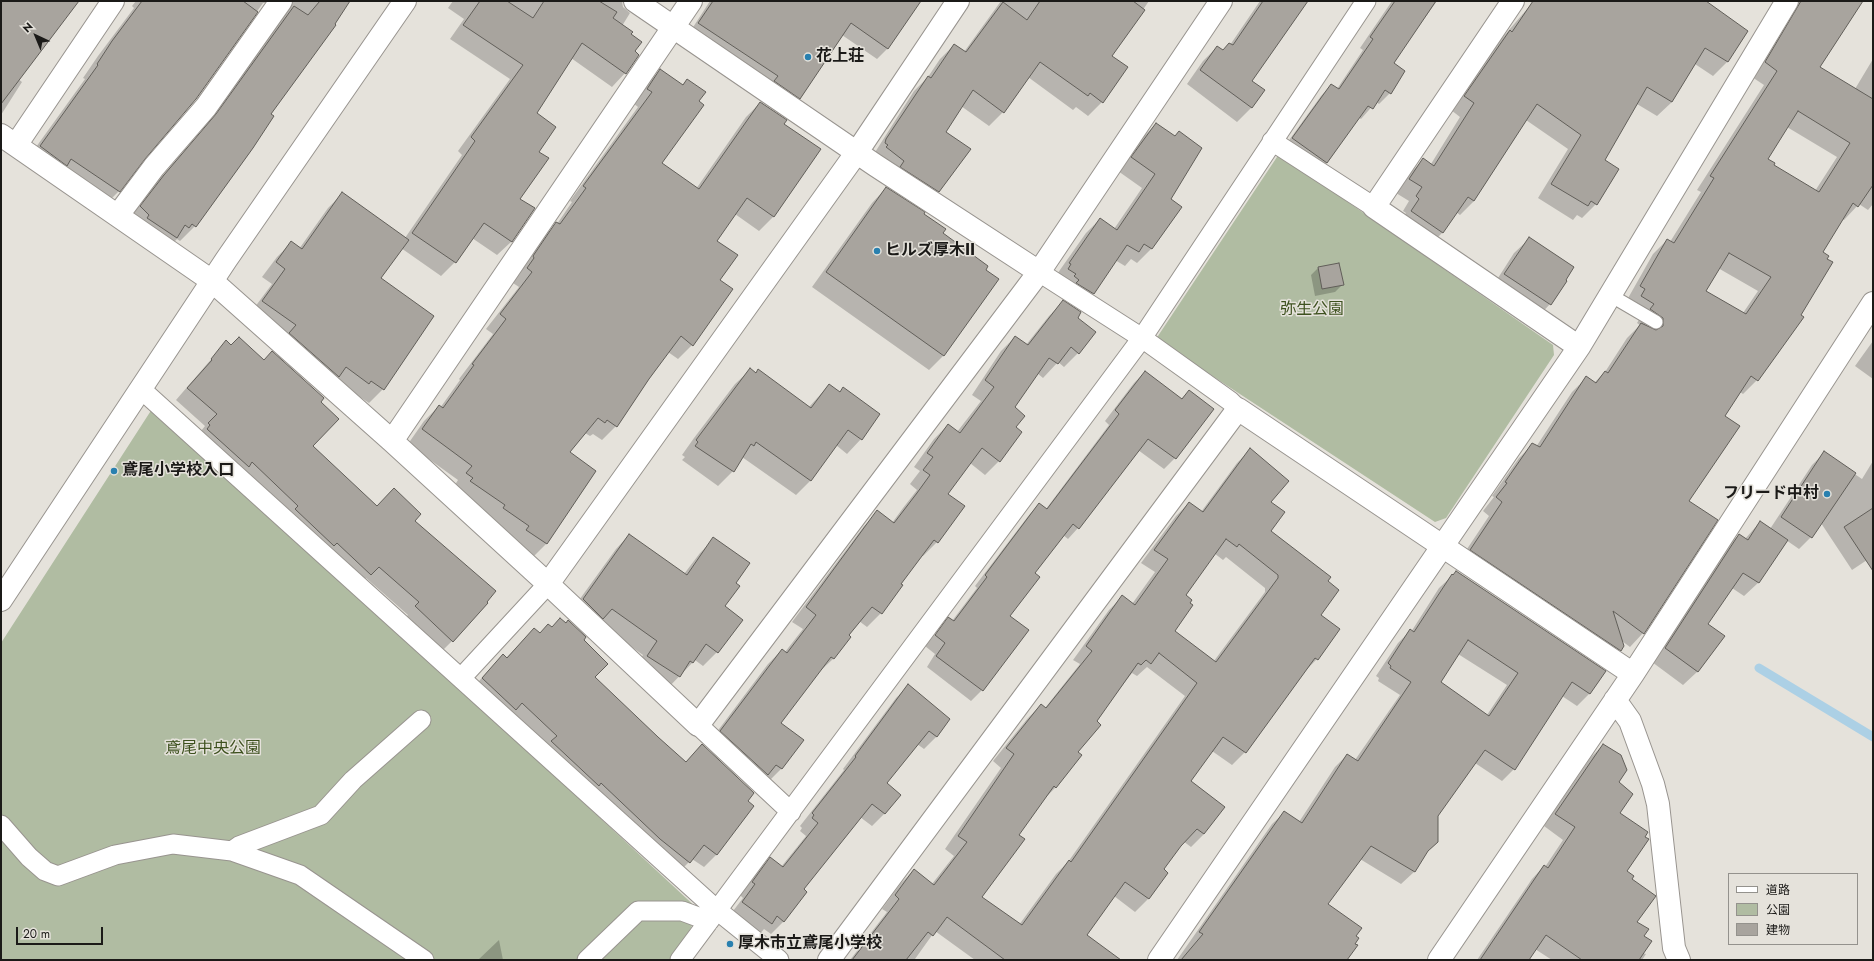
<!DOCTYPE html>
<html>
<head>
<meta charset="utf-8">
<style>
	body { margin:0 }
	#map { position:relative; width:1874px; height:961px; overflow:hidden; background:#e5e2db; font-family:Jost,"Noto Sans JP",sans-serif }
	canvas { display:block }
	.frame { position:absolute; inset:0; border:2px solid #1b1a18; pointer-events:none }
	.legend { position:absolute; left:1728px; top:873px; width:130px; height:72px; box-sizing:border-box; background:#e5e2db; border:1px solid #94928d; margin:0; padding:5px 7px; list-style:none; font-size:12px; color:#1b1a18 }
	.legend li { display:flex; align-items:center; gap:8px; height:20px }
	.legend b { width:20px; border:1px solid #94928d }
	.north { position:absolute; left:16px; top:16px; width:40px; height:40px; -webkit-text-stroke:3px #e5e2db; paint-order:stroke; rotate:316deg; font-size:11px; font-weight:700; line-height:16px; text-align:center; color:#1b1a18 }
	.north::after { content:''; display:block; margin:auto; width:14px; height:18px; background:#1b1a18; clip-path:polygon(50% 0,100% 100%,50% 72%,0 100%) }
	.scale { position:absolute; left:16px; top:927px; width:87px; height:18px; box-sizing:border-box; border:2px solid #1b1a18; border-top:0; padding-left:5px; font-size:12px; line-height:14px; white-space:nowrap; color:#1b1a18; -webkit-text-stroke:3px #e5e2db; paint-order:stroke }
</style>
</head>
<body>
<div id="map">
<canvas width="1874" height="961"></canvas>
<div class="frame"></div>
<ul class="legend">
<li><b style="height:5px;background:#fff"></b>道路</li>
<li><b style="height:11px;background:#b0bca2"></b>公園</li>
<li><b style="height:11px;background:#a8a49e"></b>建物</li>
</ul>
<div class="north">N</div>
<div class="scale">20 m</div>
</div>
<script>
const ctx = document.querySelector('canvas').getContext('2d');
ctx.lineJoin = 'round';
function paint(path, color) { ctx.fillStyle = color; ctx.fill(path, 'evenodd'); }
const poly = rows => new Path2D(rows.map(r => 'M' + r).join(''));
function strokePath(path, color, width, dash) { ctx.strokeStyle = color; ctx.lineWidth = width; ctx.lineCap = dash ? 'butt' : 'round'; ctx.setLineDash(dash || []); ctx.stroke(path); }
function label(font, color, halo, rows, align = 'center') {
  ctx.font = font + ' Jost,"Noto Sans JP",sans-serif'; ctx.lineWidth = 3; ctx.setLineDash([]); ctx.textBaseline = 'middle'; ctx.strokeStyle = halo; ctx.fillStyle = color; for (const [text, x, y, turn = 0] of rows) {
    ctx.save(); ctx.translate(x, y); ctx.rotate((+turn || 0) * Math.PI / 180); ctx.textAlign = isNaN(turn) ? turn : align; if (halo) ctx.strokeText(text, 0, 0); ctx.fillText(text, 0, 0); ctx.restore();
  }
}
paint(poly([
	[1279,154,1553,345,1554,355,1446,518,1435,522,1156,339],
	[152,409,470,697,700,911,676,955,672,960,1,960,1,643]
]), '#b0bca2');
paint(poly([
	[1,1,78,1,18,79,22,82,1,115],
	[136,1,349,1,270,114,253,148,195,226,180,241,177,239,174,242,127,221,149,191,202,130,277,24,268,3,263,3,195,99,144,158,119,191,104,206,26,161,85,79,83,78,98,56,134,8,132,6],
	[453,1,635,1,630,6,622,2,623,7,630,13,622,26,640,42,633,52,625,73,612,87,571,58,535,113,538,152,519,199,534,209,511,242,497,255,472,238,455,262,441,276,401,248,380,278,383,389,369,403,357,395,354,398,249,315,272,284,262,277,277,257,291,243,299,249,328,208,342,194,405,238,462,155,458,151,510,79,450,39,464,19,448,8],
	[710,1,920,1,888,48,877,59,842,35,800,98,789,109,688,35],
	[1001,1,1149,1,1111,56,1102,102,1088,116,1076,107,1073,110,1028,77,1003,112,989,126,961,106,945,132,939,191,925,205,872,157,914,91,928,77,940,59,954,45,964,52],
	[1260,1,1297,1,1251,82,1264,90,1251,108,1237,122,1187,84,1203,61,1217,47,1222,51,1230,45],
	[1392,1,1437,1,1392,63,1404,71,1390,93,1379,104,1376,102,1361,119,1358,117,1327,163,1316,173,1282,150,1321,96,1331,85,1337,89,1363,50,1360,48],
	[1534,1,1708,1,1707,3,1747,32,1727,62,1713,76,1695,64,1672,102,1657,116,1637,104,1603,160,1596,204,1582,218,1577,215,1573,220,1538,198,1568,149,1526,120,1474,201,1460,215,1456,212,1442,233,1428,247,1397,226,1406,213,1403,211,1409,201,1396,193,1409,174,1423,160,1431,164,1460,117,1451,110,1496,45],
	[1796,1,1861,1,1819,68,1855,89,1873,59,1873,204,1868,210,1859,204,1844,220,1842,219,1822,252,1757,380,1743,394,1740,392,1724,416,1688,501,1643,633,1630,647,1622,641,1620,650,1606,664,1457,564,1489,516,1483,511,1494,497,1492,496,1519,458,1533,444,1536,447,1572,392,1586,378,1594,383,1605,372,1627,338,1640,325,1637,323,1640,318,1627,300,1653,254,1667,240,1670,242,1701,192,1697,190,1764,85,1752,77],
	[1787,127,1837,157,1815,191,1772,165,1767,159],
	[1718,268,1758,291,1743,313,1704,292],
	[660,70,682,85,687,80,698,101,661,163,696,189,746,117,760,103,782,124,819,149,773,217,759,231,735,214,716,241,719,280,692,345,678,359,668,352,616,426,602,440,593,434,590,436,585,433,569,453,595,471,546,544,532,558,453,488,458,480,408,444,424,421,439,406,440,408,460,380,459,379,493,334,486,329,519,287,513,283,521,272,519,271,542,237,557,224,572,202,570,201,638,107,633,103,646,85],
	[1156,124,1174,137,1179,132,1169,200,1180,207,1151,249,1137,263,1131,259,1125,266,1115,260,1093,293,1079,307,1055,277,1086,233,1100,219,1114,229,1142,188,1118,171,1142,138],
	[886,188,922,214,942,234,998,280,943,356,929,370,812,287,872,203],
	[1529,239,1550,304,1536,319,1491,289,1514,253],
	[1338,264,1342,285,1335,292,1315,296,1311,275,1318,268],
	[1063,302,1076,318,1078,353,1064,367,1058,362,1043,378,1037,373,1013,408,1015,427,1021,432,999,461,985,475,970,463,947,494,964,507,937,542,923,556,921,555,900,584,902,586,881,613,867,627,859,621,833,659,819,672,780,723,803,740,781,769,767,783,707,745,768,664,782,650,785,652,803,629,792,622,864,526,878,512,892,523,903,508,917,490,910,484,920,471,914,467,934,439,948,425,957,432,981,401,972,395,1001,351,1015,337,1026,345,1049,316],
	[1873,341,1873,379,1855,366],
	[226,342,231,346,264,361,320,402,312,446,376,507,414,521,452,641,440,653,404,619,408,615,366,578,359,586,197,436,205,426,176,400],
	[750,370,809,407,829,385,839,392,843,389,861,439,847,454,836,445,810,481,796,495,742,457,733,471,718,486,682,460,685,457,682,455,694,438,735,384],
	[1145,372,1180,400,1189,391,1212,409,1175,458,1164,469,1138,450,1078,528,1068,539,1063,535,1033,573,1009,616,982,690,971,701,927,667,935,654,925,646,949,618,952,621,977,588,975,586,1029,515,1039,504,1046,509,1109,425,1105,421,1134,383],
	[1250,450,1270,502,1270,532,1326,581,1319,615,1317,659,1304,672,1245,752,1232,765,1212,751,1189,782,1204,834,1191,847,1183,841,1162,869,1167,873,1148,899,1135,912,1114,896,1086,935,1095,960,975,960,935,931,915,959,917,960,850,960,887,912,882,909,901,883,914,870,932,884,954,856,945,849,1001,768,993,761,1028,718,1041,705,1045,708,1080,664,1073,660,1109,610,1122,597,1132,604,1155,572,1141,563,1176,516,1189,503,1201,512,1237,463],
	[1214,553,1223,560,1226,557,1265,588,1265,592,1214,661,1174,631,1185,596],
	[1147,667,1185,696,1068,862,1056,874,1019,925,981,898,1018,835,1043,800,1056,787,1095,721,1128,678,1132,673,1137,676],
	[1824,453,1862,479,1873,461,1873,556,1852,570,1821,523,1811,537,1799,549,1786,540,1758,583,1744,596,1732,588,1707,624,1723,636,1697,672,1683,685,1652,662,1725,548,1739,535,1745,539,1760,522,1770,529,1812,465],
	[629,535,684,574,700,553,714,539,735,583,724,606,742,620,717,652,703,666,695,660,665,691,634,670,643,655,598,623,569,614,616,549],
	[1452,576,1605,671,1589,694,1577,706,1562,696,1514,769,1502,781,1475,763,1437,815,1426,853,1414,872,1401,884,1360,859,1326,904,1355,937,1346,960,1177,960,1272,824,1285,812,1299,822,1335,767,1347,755,1355,760,1400,695,1378,681,1379,678,1376,676,1398,643,1410,631,1411,632,1439,588],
	[1458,654,1507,685,1487,715,1439,682],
	[534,629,540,634,583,640,594,677,685,763,702,745,746,801,717,854,704,867,692,859,676,875,469,692,490,669,506,658],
	[908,686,937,736,924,749,917,744,885,784,885,813,872,826,860,817,803,889,784,921,771,934,764,929,758,936,730,915,743,898,740,895,757,871,770,859,781,867,806,836,800,831,802,828,800,826,844,770,843,769,896,698],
	[1603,745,1618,782,1619,813,1625,872,1630,880,1636,922,1642,936,1643,953,1646,954,1642,960,1552,960,1535,949,1528,960,1477,960,1532,879,1544,866,1545,867,1563,840,1544,826,1591,757],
	[499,940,503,960,478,960]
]), '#0003');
strokePath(poly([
	[1759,668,1873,737]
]), '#acd0e5', 9);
const building = poly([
	[1,1,79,1,1,104,1,1],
	[142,1,243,1,258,12,196,99,145,159,120,192,71,159,67,166,40,146,98,65,97,64,112,41,142,1],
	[320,1,350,1,335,24,336,25,271,114,274,116,253,148,196,227,192,224,189,228,185,225,177,238,147,218,149,215,140,206,164,175,216,114,294,6,308,15,320,1],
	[480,1,507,1,533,18,544,1,599,1,617,12,613,18,633,32,631,34,642,42,635,51,639,55,626,74,582,43,537,113,556,127,539,152,549,158,520,199,535,208,512,242,484,223,456,263,412,233,475,141,471,137,523,65,463,25,480,1],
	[713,1,921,1,888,49,851,23,800,99,774,81,778,76,698,23,713,1],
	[1040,1,1133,1,1145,10,1112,56,1128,67,1103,103,1090,93,1088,96,1040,62,1004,113,973,90,946,132,971,149,939,192,900,167,904,161,886,147,888,145,885,143,886,139,928,76,931,78,954,44,966,52,1003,2,1027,20,1040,1],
	[1263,1,1308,1,1252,81,1265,90,1252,108,1200,70,1217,46,1223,50,1229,43,1233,45,1263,1],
	[1395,1,1436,1,1394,63,1405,71,1391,94,1385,90,1373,109,1368,106,1327,163,1292,138,1331,84,1339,89,1373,39,1370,37,1395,1],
	[1533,1,1706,1,1748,31,1728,62,1705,48,1672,102,1647,87,1605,160,1619,169,1597,205,1591,201,1588,206,1551,184,1581,135,1537,104,1474,201,1468,197,1443,233,1411,211,1419,199,1416,196,1422,187,1409,179,1423,158,1434,166,1474,103,1464,96,1510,30,1512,32,1533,1],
	[1801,1,1863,1,1820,67,1873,99,1873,185,1858,207,1853,203,1823,252,1829,256,1827,259,1833,262,1801,315,1804,317,1758,381,1751,376,1725,416,1740,426,1689,501,1718,520,1644,634,1613,611,1624,646,1621,651,1470,550,1502,502,1496,497,1507,483,1505,482,1532,443,1540,447,1586,376,1596,383,1605,371,1608,373,1641,323,1656,330,1663,326,1663,318,1650,309,1654,304,1641,296,1645,289,1640,286,1667,239,1674,243,1714,178,1710,176,1777,71,1765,62,1801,1],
	[1798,111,1850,143,1819,192,1774,165,1775,163,1768,159,1798,111],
	[1729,253,1771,277,1746,314,1706,291,1729,253],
	[660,69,683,85,687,79,706,92,699,101,704,105,662,163,699,189,760,102,787,120,784,124,821,149,774,217,747,198,717,241,738,255,720,280,733,289,693,346,681,336,649,379,617,427,607,420,605,423,598,418,570,452,596,471,547,544,526,530,529,526,503,508,505,505,470,481,473,478,466,473,472,466,422,429,439,405,443,408,474,365,472,364,506,319,500,314,532,272,527,268,534,258,533,256,556,222,560,224,586,188,583,186,652,92,647,89,660,69],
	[1156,123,1175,136,1179,131,1202,148,1171,199,1182,207,1152,249,1144,244,1139,252,1127,245,1094,294,1076,283,1079,280,1074,276,1076,274,1068,269,1071,264,1069,263,1100,218,1117,230,1155,174,1131,157,1156,123],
	[886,187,925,212,924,214,946,229,943,233,988,266,986,270,999,279,944,356,826,272,886,187],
	[342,192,409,240,381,278,434,316,384,390,371,381,369,384,346,367,339,377,289,333,296,325,262,301,285,269,276,262,291,241,302,249,342,192],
	[1529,237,1574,267,1566,280,1567,281,1551,305,1504,274,1529,237],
	[1339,263,1344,285,1322,289,1318,267,1339,263],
	[1063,300,1081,312,1078,318,1096,332,1079,354,1071,347,1058,364,1049,358,1015,407,1025,416,1016,427,1022,432,1000,462,982,448,948,494,965,506,938,543,934,540,901,584,903,585,882,614,872,607,849,635,851,637,834,659,831,657,781,723,804,740,782,769,776,765,768,775,720,731,782,649,787,653,816,615,806,607,877,510,894,523,917,493,930,475,923,470,933,457,927,453,948,424,960,433,994,387,985,380,1015,336,1028,345,1063,300],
	[239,337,264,360,272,351,324,398,321,402,339,419,313,446,377,506,394,488,421,514,415,521,496,591,487,602,488,603,453,642,415,606,419,602,379,567,371,575,337,543,334,546,295,509,298,506,252,462,249,467,207,429,210,425,208,423,217,414,187,388,212,360,211,359,226,340,231,345,239,337],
	[750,368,756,373,758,369,811,408,829,384,840,392,843,387,880,414,862,440,848,430,811,481,756,442,754,446,751,444,734,472,695,446,698,442,696,440,750,368],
	[1145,371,1182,399,1189,390,1214,409,1176,459,1148,439,1079,529,1073,524,1035,573,1040,577,1010,616,1029,630,983,691,936,656,945,643,935,635,948,617,954,621,987,577,985,575,1039,503,1047,509,1119,414,1115,410,1145,371],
	[1250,448,1289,481,1271,502,1285,512,1271,531,1331,577,1328,581,1339,590,1321,615,1340,629,1318,660,1315,658,1246,753,1223,737,1191,781,1225,807,1204,834,1197,829,1181,846,1164,869,1168,873,1149,899,1125,882,1087,935,1121,960,1005,960,947,917,933,936,928,932,906,960,852,960,899,899,895,895,914,869,934,885,967,842,958,836,1014,754,1006,748,1041,704,1046,708,1092,651,1086,646,1122,595,1135,605,1168,559,1154,550,1189,502,1203,512,1250,448],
	[1226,539,1237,547,1239,544,1278,575,1278,578,1216,662,1175,631,1193,605,1190,603,1192,600,1186,595,1226,539],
	[1159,653,1197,683,1071,862,1069,860,1022,925,982,897,1025,839,1019,835,1054,786,1056,788,1082,755,1078,752,1101,725,1097,721,1138,663,1141,665,1146,660,1151,664,1159,653],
	[1824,451,1856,473,1812,538,1781,517,1824,451],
	[1873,508,1873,571,1844,527,1873,508],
	[1760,521,1788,540,1759,583,1743,573,1708,624,1725,636,1698,672,1665,648,1739,534,1748,540,1760,521],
	[629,534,687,575,713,537,750,563,736,583,740,586,725,606,743,620,718,653,706,644,693,663,690,661,680,677,647,656,657,641,612,609,603,619,583,599,629,534],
	[1456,571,1606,671,1590,694,1572,682,1515,770,1485,750,1438,816,1438,842,1428,851,1415,872,1371,846,1328,904,1362,928,1356,936,1359,938,1355,944,1358,945,1347,960,1181,960,1203,934,1199,932,1284,811,1302,823,1347,754,1358,761,1411,682,1390,668,1391,666,1388,663,1410,629,1414,632,1452,574,1453,575,1456,571],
	[1468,640,1518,673,1489,716,1441,682,1468,640],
	[560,618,566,623,568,620,586,637,584,640,608,664,595,677,658,737,686,762,702,744,754,793,748,801,754,806,717,855,704,845,690,863,660,839,601,783,599,786,551,741,557,736,522,703,516,710,482,678,503,654,507,658,534,628,540,633,548,624,552,627,560,618],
	[908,684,950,719,937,737,929,731,887,783,901,795,885,814,872,804,804,889,807,892,784,922,777,916,772,924,742,902,755,884,752,882,770,857,783,867,818,823,812,818,814,815,812,813,856,757,855,756,908,684],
	[1603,744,1621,755,1627,770,1619,782,1633,794,1620,813,1648,832,1645,837,1649,839,1627,871,1634,876,1632,879,1656,896,1637,922,1649,929,1644,936,1652,941,1639,960,1582,960,1546,935,1529,960,1480,960,1544,865,1548,868,1575,827,1555,814,1603,744]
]);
paint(building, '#a8a49e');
strokePath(building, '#615e59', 1);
const service = poly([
	[1610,295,1656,322]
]);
const pedestrian = poly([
	[1272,141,1374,207],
	[1039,272,1142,338,1230,401,1238,409],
	[142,390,717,910,779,960],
	[462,677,548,584],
	[698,725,791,812],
	[1,825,29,857,45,871,58,876,115,855,173,844,232,851,300,875,424,960],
	[232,851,239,846,321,815,353,780,421,720],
	[587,960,638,911,682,911,709,921],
	[680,960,1142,338,1366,1]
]);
const minor = poly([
	[635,1,875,165,1039,272],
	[1513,1,1374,207,1579,347],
	[1,135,212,281,392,441,548,584,698,725,1039,272,1221,1],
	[16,145,113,1],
	[118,215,154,167,206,107,281,1],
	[392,441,691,1],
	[548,584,857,152,958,1],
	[1615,700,1630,721,1653,784,1658,804,1674,948,1679,960],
	[829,960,1238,409,1633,674],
	[1159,960,1579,347,1787,1],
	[1439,960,1633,674,1873,303]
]);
const tertiary = poly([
	[1,600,226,260,405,1]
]);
strokePath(service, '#98948f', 15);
strokePath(pedestrian, '#98948f', 21);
strokePath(minor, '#98948f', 24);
strokePath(tertiary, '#98948f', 24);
strokePath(service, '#fff', 13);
strokePath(pedestrian, '#fff', 19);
strokePath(minor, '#fff', 22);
strokePath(tertiary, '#fff', 22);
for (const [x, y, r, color] of [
	[808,57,4,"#2980af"],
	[877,251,4,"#2980af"],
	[114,471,4,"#2980af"],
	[1827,494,4,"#2980af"],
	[730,944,4,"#2980af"]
]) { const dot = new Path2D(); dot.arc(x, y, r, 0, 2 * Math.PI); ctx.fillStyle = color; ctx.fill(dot); strokePath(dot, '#e5e2db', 1.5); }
label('bold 16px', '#1b1a18', '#e5e2db', [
	["花上荘",816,57],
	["ヒルズ厚木II",885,251],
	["鳶尾小学校入口",122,471],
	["フリード中村",1819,494,"right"],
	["厚木市立鳶尾小学校",738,944]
], 'left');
label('16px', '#3e511f', '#e5e2db', [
	["弥生公園",1312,310],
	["鳶尾中央公園",213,749]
]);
</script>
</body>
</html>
